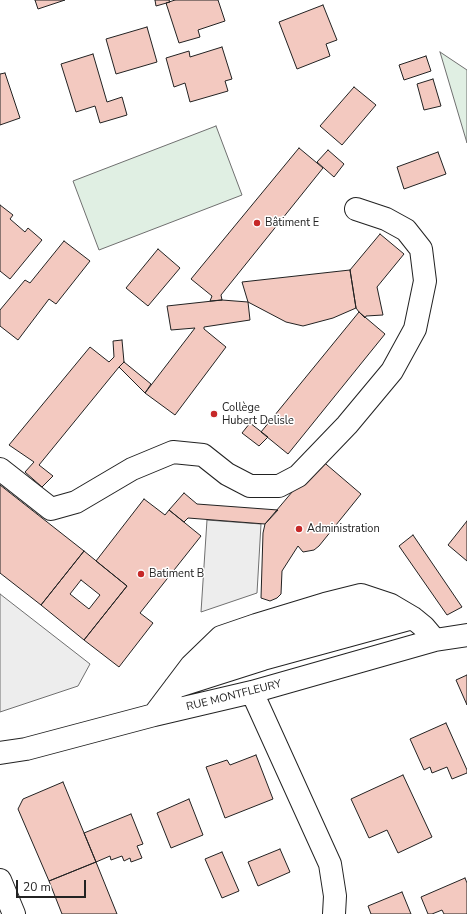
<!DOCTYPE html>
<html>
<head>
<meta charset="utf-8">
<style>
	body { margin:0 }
	#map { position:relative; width:467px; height:914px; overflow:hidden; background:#fff; font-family:"Nunito Sans",sans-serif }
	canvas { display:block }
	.scale { position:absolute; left:16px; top:880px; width:70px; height:18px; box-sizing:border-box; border:2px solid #222; border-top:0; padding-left:5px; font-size:12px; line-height:14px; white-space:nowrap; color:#222; -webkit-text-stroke:3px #fff; paint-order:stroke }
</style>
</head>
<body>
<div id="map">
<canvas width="467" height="914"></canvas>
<div class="scale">20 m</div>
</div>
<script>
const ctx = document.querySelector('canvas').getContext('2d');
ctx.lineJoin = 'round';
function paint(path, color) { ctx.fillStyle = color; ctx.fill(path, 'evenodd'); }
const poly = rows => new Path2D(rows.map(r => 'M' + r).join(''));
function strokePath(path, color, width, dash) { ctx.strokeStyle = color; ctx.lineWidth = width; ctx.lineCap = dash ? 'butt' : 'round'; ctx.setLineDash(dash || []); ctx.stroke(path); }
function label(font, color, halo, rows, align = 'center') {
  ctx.font = font + ' "Nunito Sans",sans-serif'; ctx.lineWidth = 3; ctx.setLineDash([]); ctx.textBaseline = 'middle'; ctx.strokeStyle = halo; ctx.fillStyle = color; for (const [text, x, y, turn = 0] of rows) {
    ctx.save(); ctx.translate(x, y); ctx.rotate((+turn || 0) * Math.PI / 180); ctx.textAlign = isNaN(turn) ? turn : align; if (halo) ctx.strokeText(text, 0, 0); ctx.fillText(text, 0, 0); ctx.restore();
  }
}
const green = poly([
	[440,52,467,70,467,143,440,52],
	[216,126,242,195,99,250,73,181,216,126]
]);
paint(green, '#e0efe3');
strokePath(green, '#6f6f6f', 1);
const parking = poly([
	[207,520,261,524,257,593,201,612,207,520],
	[0,594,90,664,78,686,0,712,0,594]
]);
paint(parking, '#ededed');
strokePath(parking, '#6f6f6f', 1);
const building = poly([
	[35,0,65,0,38,9,35,0],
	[155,0,169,0,170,2,156,6,155,0],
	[175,0,218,0,225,21,198,30,200,37,179,43,166,3,175,0],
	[323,5,337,40,326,44,330,56,297,69,279,22,323,5],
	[147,27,157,62,116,74,106,39,147,27],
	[222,47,232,79,225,81,228,91,190,102,185,83,174,87,166,58,189,51,190,57,222,47],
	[93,54,107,102,122,97,127,115,100,123,95,106,76,112,61,64,93,54],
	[426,56,431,71,404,80,399,65,426,56],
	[5,73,20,118,0,125,0,74,5,73],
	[433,79,441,106,424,110,417,84,433,79],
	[354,87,376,105,342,145,320,126,354,87],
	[299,148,323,168,221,295,222,300,210,301,212,296,191,279,299,148],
	[328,150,344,164,334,177,317,162,328,150],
	[438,152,446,174,404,189,397,167,438,152],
	[0,205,13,215,10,219,25,232,28,228,42,240,10,279,0,271,0,205],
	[380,234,404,254,377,287,383,315,366,316,365,318,359,312,356,308,350,270,380,234],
	[64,241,90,261,56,304,49,299,18,340,0,326,0,310,25,280,30,283,64,241],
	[158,249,180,268,148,306,126,288,158,249],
	[350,270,356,308,333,318,303,326,286,322,248,302,242,282,350,270],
	[222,300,248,302,250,320,204,327,204,329,226,347,175,415,145,393,195,328,171,330,167,306,222,300],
	[359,312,385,334,288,454,261,432,359,312],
	[122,340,124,362,119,367,39,465,53,476,42,487,25,472,34,462,9,445,90,347,109,362,114,357,113,341,122,340],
	[124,362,151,384,145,393,119,367,124,362],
	[250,423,268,437,259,446,242,433,250,423],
	[320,459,361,494,319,546,314,550,303,552,298,546,282,571,281,594,277,598,270,601,261,598,263,533,265,524,320,459],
	[0,485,84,551,41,605,0,573,0,485],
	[184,493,197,504,278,510,265,524,188,518,184,522,169,510,184,493],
	[144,499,165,515,169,510,201,536,140,613,153,623,119,667,84,640,127,586,96,561,144,499],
	[467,521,467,561,448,545,467,521],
	[413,535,462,607,447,615,399,546,413,535],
	[84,551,127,586,84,640,41,605,84,551],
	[81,580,100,595,89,609,70,594,81,580],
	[467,675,467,705,456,680,467,675],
	[446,723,467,770,467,773,452,779,447,767,432,773,430,767,424,770,410,739,446,723],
	[256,755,273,799,225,818,206,767,227,760,230,765,256,755],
	[403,775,432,837,398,853,387,830,369,838,351,799,403,775],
	[63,782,96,862,49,881,18,809,23,799,63,782],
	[189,799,203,835,171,848,157,813,189,799],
	[131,814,143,844,137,846,142,858,131,862,130,858,124,861,122,856,111,860,110,856,96,862,84,833,131,814],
	[280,849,290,872,258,886,248,862,280,849],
	[222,852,239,891,222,898,205,859,222,852],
	[96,862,117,914,62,914,49,881,96,862],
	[465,878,467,883,467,914,444,914,442,910,432,914,428,914,421,897,465,878],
	[402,892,411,914,371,914,368,906,402,892]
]);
paint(building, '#f3c9c0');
strokePath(building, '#222', 1);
const minor = poly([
	[0,469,51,509,76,502,132,469,173,452,203,455,227,474,250,486,279,486,298,476,347,425,392,371,415,329,425,281,421,249,406,230,386,219,356,209],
	[199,663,268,640,391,605],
	[175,687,263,659,413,618],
	[252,692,330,864,335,896,334,914],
	[154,715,191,666,221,637,256,625,325,604,361,595,391,605,413,618,424,627,435,640],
	[0,753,26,749,154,715,252,692,435,640,467,635],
	[0,880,14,914]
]);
strokePath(minor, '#222', 24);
strokePath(minor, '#fff', 22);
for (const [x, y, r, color] of [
	[257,223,4,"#c62828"],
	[214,414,4,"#c62828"],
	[299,529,4,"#c62828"],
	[141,574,4,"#c62828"]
]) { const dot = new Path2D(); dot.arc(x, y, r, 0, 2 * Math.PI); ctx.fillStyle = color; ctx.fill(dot); strokePath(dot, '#fff', 1.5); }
label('11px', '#222', '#fff', [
	["Bâtiment E",265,223],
	["Collège",222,408],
	["Hubert Delisle",222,421],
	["Administration",307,529],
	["Batiment B",149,574]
], 'left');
label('11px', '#222', '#fff', [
	["RUE MONTFLEURY",234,696,-14]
]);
</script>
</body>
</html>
